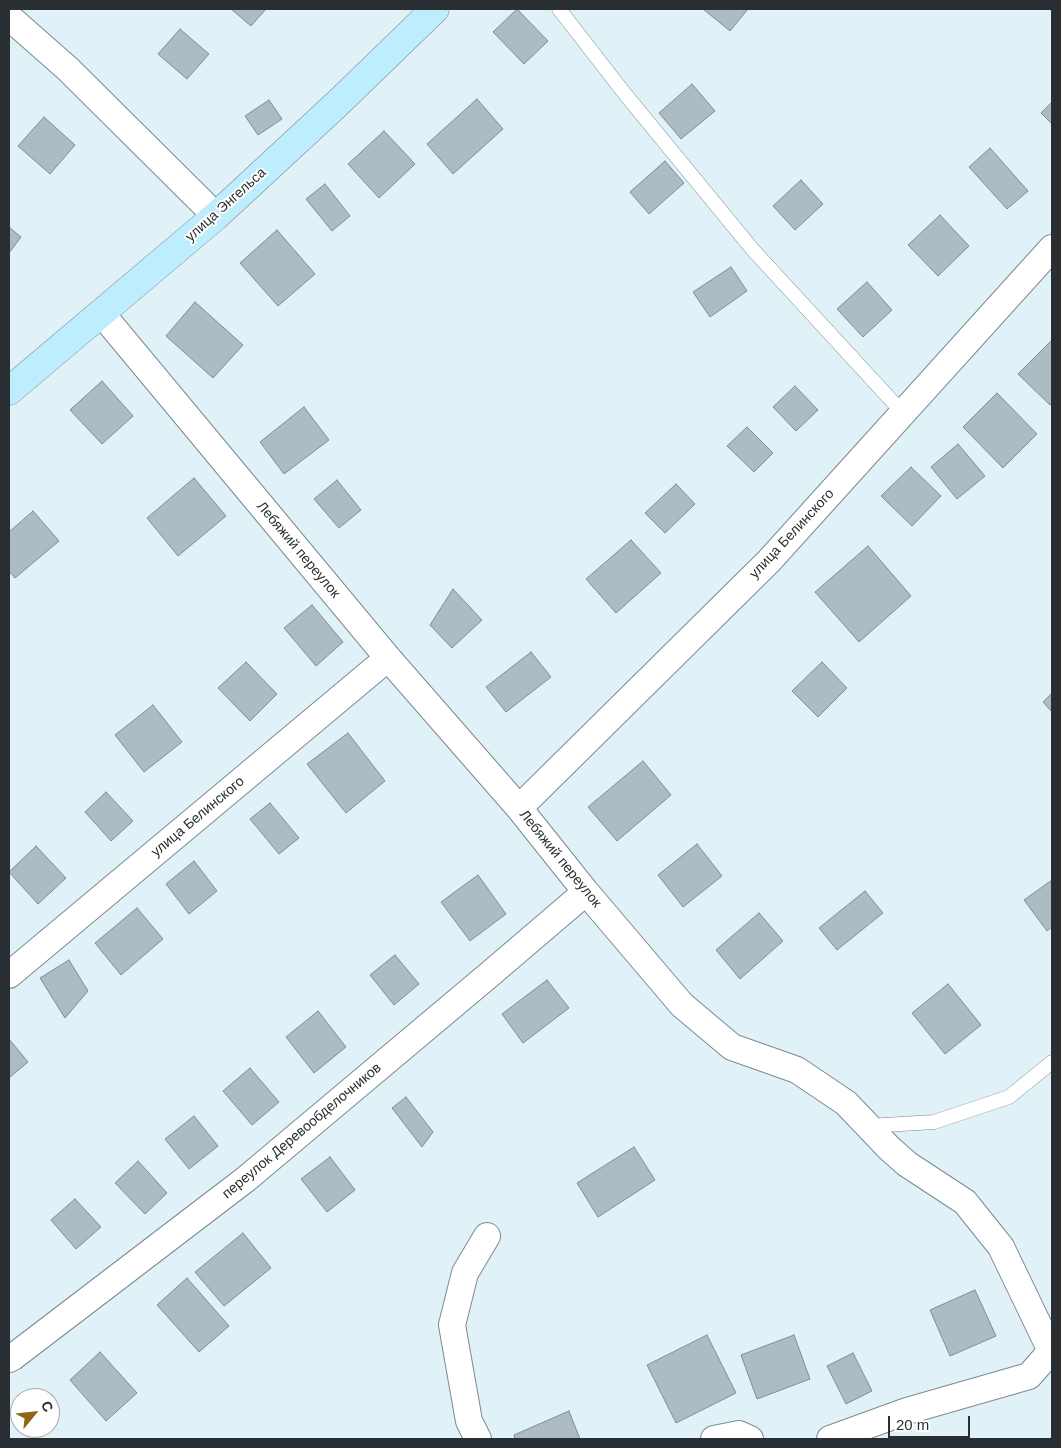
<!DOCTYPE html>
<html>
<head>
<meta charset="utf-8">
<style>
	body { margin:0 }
	#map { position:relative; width:1061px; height:1448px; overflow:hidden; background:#e1f1f8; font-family:Arial,sans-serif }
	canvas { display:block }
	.frame { position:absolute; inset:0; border:10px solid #282e31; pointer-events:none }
	.north { position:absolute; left:10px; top:1388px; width:50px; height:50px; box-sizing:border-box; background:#fff; border:1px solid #a9abad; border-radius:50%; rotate:62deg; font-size:14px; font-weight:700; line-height:20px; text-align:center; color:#282e31 }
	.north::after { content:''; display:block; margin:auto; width:18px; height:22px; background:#916610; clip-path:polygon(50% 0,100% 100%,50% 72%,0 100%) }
	.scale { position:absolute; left:888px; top:1416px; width:82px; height:22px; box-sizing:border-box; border:2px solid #282e31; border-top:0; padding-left:6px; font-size:15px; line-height:18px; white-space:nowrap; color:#282e31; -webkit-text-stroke:4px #fff; paint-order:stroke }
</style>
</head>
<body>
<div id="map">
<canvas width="1061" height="1448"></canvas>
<div class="frame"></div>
<div class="north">С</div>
<div class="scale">20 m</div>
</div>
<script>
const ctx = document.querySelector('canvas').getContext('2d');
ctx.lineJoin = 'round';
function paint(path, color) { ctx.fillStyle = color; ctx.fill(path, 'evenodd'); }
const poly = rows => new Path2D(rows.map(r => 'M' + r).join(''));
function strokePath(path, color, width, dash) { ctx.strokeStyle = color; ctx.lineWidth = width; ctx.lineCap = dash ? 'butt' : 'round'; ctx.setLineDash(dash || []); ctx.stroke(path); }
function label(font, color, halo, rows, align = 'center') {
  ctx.font = font + ' Arial,sans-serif'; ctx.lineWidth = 4; ctx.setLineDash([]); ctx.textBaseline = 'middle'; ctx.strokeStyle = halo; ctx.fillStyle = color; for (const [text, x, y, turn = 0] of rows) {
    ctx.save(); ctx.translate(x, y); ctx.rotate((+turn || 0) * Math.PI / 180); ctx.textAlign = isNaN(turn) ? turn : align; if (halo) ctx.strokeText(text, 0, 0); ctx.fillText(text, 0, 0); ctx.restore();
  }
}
const building = poly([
	[231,9,266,9,251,26,231,9],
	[517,9,548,41,524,64,493,32,517,9],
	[703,9,748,9,730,31,703,9],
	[180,29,209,54,187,79,158,54,180,29],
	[692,84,715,111,681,139,659,113,692,84],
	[477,99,503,129,453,174,427,144,477,99],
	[269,100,282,119,258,135,245,116,269,100],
	[1052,102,1052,124,1041,113,1052,102],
	[44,117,75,145,50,174,18,146,44,117],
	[384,131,415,164,379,198,348,164,384,131],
	[990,148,1028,191,1007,209,969,167,990,148],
	[665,161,684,183,649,214,630,192,665,161],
	[801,180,823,204,795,230,773,206,801,180],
	[325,184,350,216,332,231,306,199,325,184],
	[940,215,969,246,938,276,908,245,940,215],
	[9,227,21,237,9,253,9,227],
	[277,230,315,274,278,306,240,263,277,230],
	[731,267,747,291,710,317,693,292,731,267],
	[867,282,892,310,863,337,837,309,867,282],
	[195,302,243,345,213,378,166,336,195,302],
	[1052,340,1052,403,1050,405,1018,374,1052,340],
	[102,381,133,416,102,444,70,410,102,381],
	[795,386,818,410,796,431,773,407,795,386],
	[997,393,1037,434,1003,468,963,427,997,393],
	[304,407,329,440,284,474,260,442,304,407],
	[747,427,773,453,754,472,727,446,747,427],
	[958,444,985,476,957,499,931,467,958,444],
	[911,467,941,496,912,526,881,496,911,467],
	[194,478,226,516,178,556,147,518,194,478],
	[337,480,361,510,339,528,314,499,337,480],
	[676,484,695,504,665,533,645,513,676,484],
	[33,511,59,541,15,578,9,571,9,532,33,511],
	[631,540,661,573,616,613,586,579,631,540],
	[868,546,911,596,859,642,815,592,868,546],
	[453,589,482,620,452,648,430,625,453,589],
	[312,605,343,642,316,666,284,628,312,605],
	[531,652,551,677,506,712,486,687,531,652],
	[246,662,277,694,250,721,218,688,246,662],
	[822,662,847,688,818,717,792,691,822,662],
	[1052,693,1052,712,1043,702,1052,693],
	[153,705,182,742,144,772,115,735,153,705],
	[348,733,385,781,346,813,307,764,348,733],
	[643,761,671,795,617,841,588,807,643,761],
	[106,792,133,821,111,841,85,812,106,792],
	[270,803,299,838,279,854,250,819,270,803],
	[697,844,722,876,683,907,658,875,697,844],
	[36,846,66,878,38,904,9,872,36,846],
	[194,861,217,891,189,914,166,884,194,861],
	[478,875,506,914,470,941,441,902,478,875],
	[1052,880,1052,927,1047,931,1024,900,1052,880],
	[865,891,883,913,837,950,819,928,865,891],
	[137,908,163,939,121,975,95,943,137,908],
	[759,913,783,941,740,979,716,950,759,913],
	[395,955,419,984,394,1005,370,975,395,955],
	[69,960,88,991,65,1018,40,978,69,960],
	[547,980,569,1008,523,1043,502,1014,547,980],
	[948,984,981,1025,945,1054,912,1013,948,984],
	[318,1011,346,1047,314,1073,286,1037,318,1011],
	[9,1039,28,1062,9,1078,9,1039],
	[250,1068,279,1102,252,1125,223,1091,250,1068],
	[406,1097,433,1132,422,1147,392,1108,406,1097],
	[194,1116,218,1146,189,1169,165,1139,194,1116],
	[634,1147,655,1180,598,1217,577,1183,634,1147],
	[330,1157,355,1190,327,1212,301,1179,330,1157],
	[138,1161,167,1193,145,1214,115,1183,138,1161],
	[75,1199,101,1227,76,1249,51,1220,75,1199],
	[243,1233,271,1268,224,1306,195,1272,243,1233],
	[187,1278,229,1326,199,1352,157,1305,187,1278],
	[975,1290,996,1336,950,1356,930,1310,975,1290],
	[707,1335,736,1393,676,1423,647,1365,707,1335],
	[794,1335,810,1379,757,1399,741,1355,794,1335],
	[100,1352,137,1393,106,1421,70,1380,100,1352],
	[853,1353,872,1391,846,1404,827,1366,853,1353],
	[569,1411,580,1439,515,1439,514,1435,569,1411]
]);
paint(building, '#adbcc3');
strokePath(building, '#7f8d94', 1);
const lane = poly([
	[559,9,625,94,753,250,903,413],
	[868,1126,934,1122,1009,1097,1052,1062]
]);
const street = poly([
	[9,17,68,69,216,216],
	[102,314,388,658,519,808,586,892,682,1005,732,1047,797,1070,846,1103,889,1148,907,1164,965,1202,1001,1247,1051,1351,1029,1376,907,1411,830,1439],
	[519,808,769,561,1052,248],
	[9,975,388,658],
	[9,1359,13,1357,246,1179,490,974,586,892],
	[478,1439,469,1421,452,1325,465,1273,487,1236],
	[714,1439,739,1434,750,1439]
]);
const secondary = poly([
	[9,391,216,216,338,103,435,9]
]);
strokePath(lane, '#7c8a91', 15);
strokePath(street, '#7c8a91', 28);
strokePath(secondary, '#7c8a91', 29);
strokePath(lane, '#fff', 14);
strokePath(street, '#fff', 26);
strokePath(secondary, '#beedfd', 28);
label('14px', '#282e31', '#fff', [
	["улица Энгельса",226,205,-42],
	["улица Белинского",792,534,-47],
	["Лебяжий переулок",298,550,50],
	["улица Белинского",198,817,-40],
	["Лебяжий переулок",560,859,51],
	["переулок Деревообделочников",302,1131,-40]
]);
</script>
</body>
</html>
